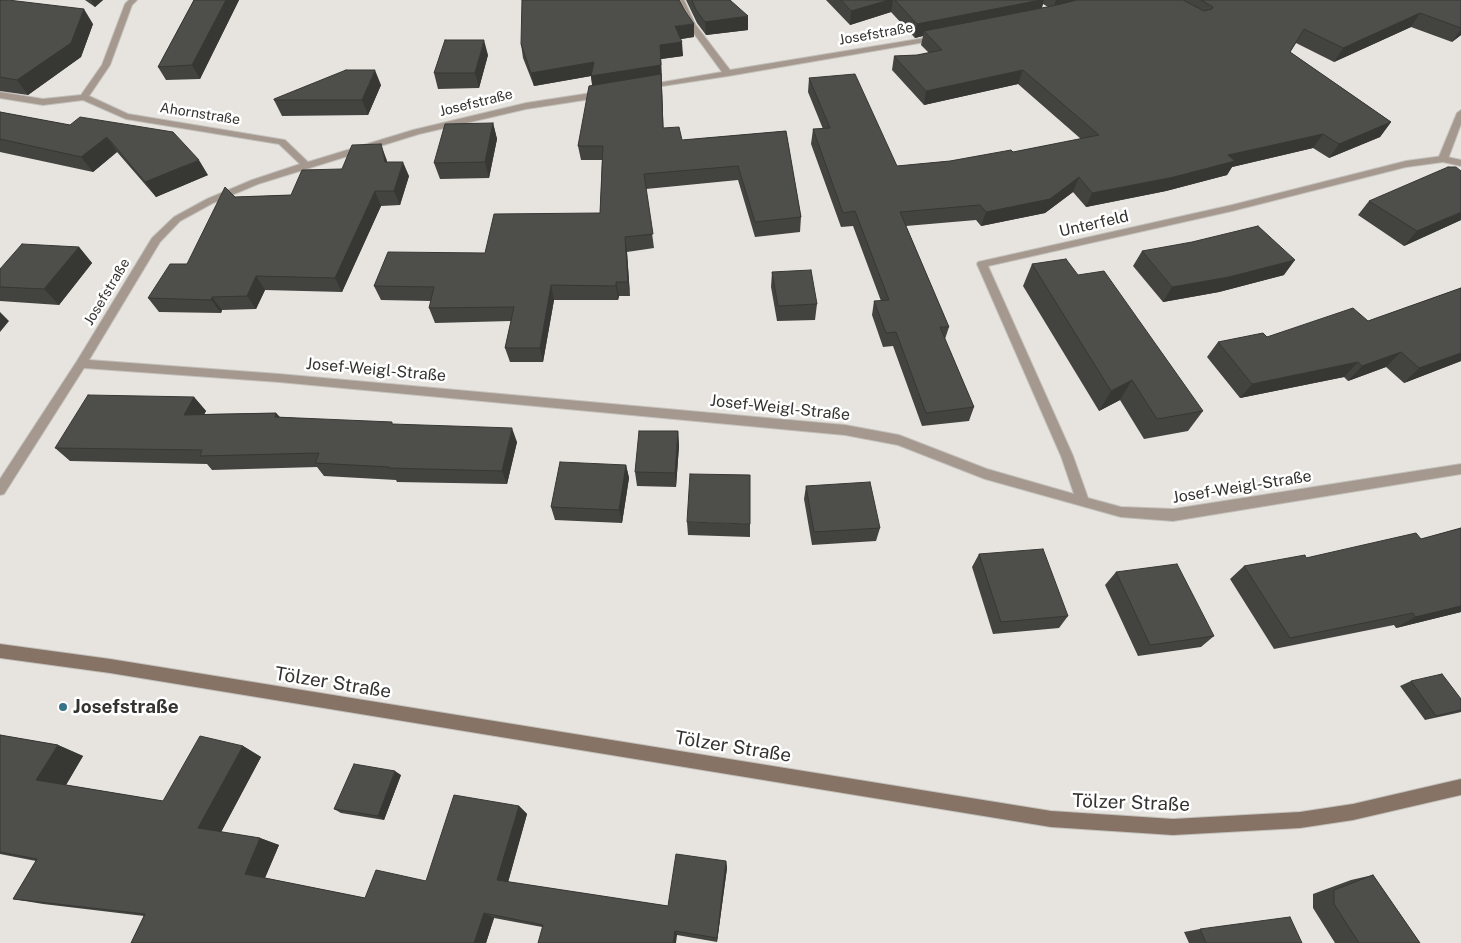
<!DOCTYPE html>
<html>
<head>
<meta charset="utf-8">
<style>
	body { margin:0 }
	canvas { display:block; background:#e7e4df }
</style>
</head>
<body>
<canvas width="1461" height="943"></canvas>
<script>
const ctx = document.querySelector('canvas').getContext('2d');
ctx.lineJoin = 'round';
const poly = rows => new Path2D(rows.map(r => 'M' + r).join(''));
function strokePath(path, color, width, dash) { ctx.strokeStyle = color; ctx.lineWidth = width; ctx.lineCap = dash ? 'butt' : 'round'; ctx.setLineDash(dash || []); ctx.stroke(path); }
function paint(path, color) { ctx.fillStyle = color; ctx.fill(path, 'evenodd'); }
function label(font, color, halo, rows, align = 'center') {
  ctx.font = font + ' "Public Sans",sans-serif'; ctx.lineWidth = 5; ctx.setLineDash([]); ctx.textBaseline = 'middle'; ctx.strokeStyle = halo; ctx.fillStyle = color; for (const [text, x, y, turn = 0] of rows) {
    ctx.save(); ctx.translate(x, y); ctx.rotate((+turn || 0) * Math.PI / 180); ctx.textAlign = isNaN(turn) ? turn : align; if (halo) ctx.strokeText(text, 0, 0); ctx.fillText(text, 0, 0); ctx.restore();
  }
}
const service = poly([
	[1461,110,1461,124,1448,159,1443,162,1440,161,1438,159,1457,113,1461,110]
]);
const minor = poly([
	[129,0,137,0,132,5,110,65,89,96,128,114,285,140,308,162,413,130,526,103,604,91,608,94,604,97,526,109,419,134,258,184,213,203,180,221,160,242,89,360,279,374,845,425,899,435,987,469,1074,494,1061,456,977,264,978,262,1232,205,1406,161,1443,156,1461,160,1461,166,1443,162,1406,167,1232,211,988,266,1073,456,1088,498,1121,507,1173,509,1461,464,1461,474,1173,521,1121,517,985,479,898,445,845,435,279,382,84,368,4,494,0,495,0,479,77,361,152,238,174,217,207,199,252,180,300,164,279,144,126,119,83,100,43,105,0,98,0,92,43,99,81,95,102,65,125,4,129,0],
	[676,0,684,0,695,24,730,70,937,36,941,38,937,40,728,76,643,89,642,87,646,85,722,72,687,24,676,0]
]);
const secondary = poly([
	[0,644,110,659,1051,811,1173,819,1300,812,1353,804,1461,779,1461,795,1353,820,1300,828,1173,835,1051,827,110,673,0,658,0,644]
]);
strokePath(service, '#c3c1bc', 2);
strokePath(minor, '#c3c1bc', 2);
strokePath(secondary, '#c3c1bc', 2);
paint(service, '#a5988f');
paint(minor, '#a5988f');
paint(secondary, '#867366');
paint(poly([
	[0,0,93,24,81,57,28,95,0,91],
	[85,0,103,0,95,7],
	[194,0,239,0,200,79,166,80,158,67],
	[686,0,730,0,748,30,706,35,697,23],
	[826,0,1461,0,1461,35,1452,42,1411,27,1334,62,1296,43,1290,52,1391,122,1380,137,1329,158,1313,148,1232,167,1227,175,1166,191,1086,207,1073,192,1045,213,981,226,976,220,906,226,949,327,945,339,974,407,969,421,922,426,893,346,883,347,872,315,874,301,881,301,853,226,841,227,811,144,813,129,823,129,808,92,809,78,897,166,950,161,1013,152,1081,139,1018,84,924,105,892,70,894,56,917,55,929,53,921,45,923,36,915,38,891,12,850,25],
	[1043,4,1048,7,1042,8],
	[694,37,680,39,683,56,661,59,663,128,682,140,786,131,801,217,800,232,755,237,738,180,646,189,654,248,627,252,630,296,619,296,618,300,554,300,543,362,510,362,505,348,511,321,435,323,429,308,431,301,381,300,374,286,485,253,600,213,602,160,581,160,578,146,592,85,591,76,534,86,523,58,521,44],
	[488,55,479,88,438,89,434,73],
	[381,85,368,115,282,116,274,100],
	[0,112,70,125,208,175,156,197,117,152,93,172,0,152],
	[493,123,497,139,489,178,440,179,434,163],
	[386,158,387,162,409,176,400,205,381,206,342,292,265,290,256,309,222,310,221,313,159,312,148,298,187,264,235,197,291,195,342,169],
	[1369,201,1461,220,1404,246,1358,215],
	[79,247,92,263,59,305,0,301,0,269],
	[1142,251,1284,275,1219,292,1163,302,1133,266],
	[1032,264,1078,275,1203,411,1188,431,1144,439,1120,400,1099,411,1023,286],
	[772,272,817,304,815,320,777,321,771,287],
	[1461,288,1461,361,1404,383,1386,367,1348,381,1344,377,1240,398,1207,357,1218,342,1267,337,1368,321],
	[194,397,206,411,204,414,276,413,280,417,393,424,517,442,507,484,397,482,396,480,324,476,317,467,212,470,207,464,70,461,55,448],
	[678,431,679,446,676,487,637,486,635,472],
	[626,465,629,478,622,523,555,520,551,507],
	[806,486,880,528,876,541,812,545,804,499],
	[687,522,750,524,750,537,688,535],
	[1461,528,1461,612,1396,628,1394,625,1274,649,1230,579,1244,566,1306,558,1421,539],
	[979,554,1068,616,1059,628,993,634,972,567],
	[1116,572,1214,636,1201,647,1138,656,1105,585],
	[1411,681,1461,699,1461,712,1457,713,1425,720,1400,686],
	[0,735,58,745,83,756,66,785,163,801,243,746,261,757,221,832,260,838,279,845,265,878,365,898,426,881,519,806,527,814,508,882,668,906,726,861,727,868,717,942,677,935,542,927,494,918,486,943,131,943,144,916,43,904,13,899,36,861,0,854],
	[401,775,384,820,341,813,334,809],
	[1373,875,1420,943,1335,943,1313,908,1313,894,1351,880],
	[1200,929,1302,943,1189,943,1184,932]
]), '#434440');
paint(poly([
	[91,0,103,0,95,7],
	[226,0,239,0,200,79,192,65],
	[889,0,893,0,891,12,850,25,851,11],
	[1041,0,1044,0,1040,13,924,31,923,36,915,38,917,24],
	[1056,0,1096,0,1053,10],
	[84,9,93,24,81,57,28,95,17,80],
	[1420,13,1411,27,1334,62,1343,48],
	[748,16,748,30,706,35,705,22],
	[694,24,694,37,675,40,675,26],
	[1461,29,1461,35,1452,42],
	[484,40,488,55,479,88,475,73],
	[682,42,683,56,661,59,664,142,593,90,591,76,534,86,531,73,660,45],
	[375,70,381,85,368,115,362,100],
	[1023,70,1018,84,924,105,926,91],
	[1391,122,1380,137,1329,158,1339,144],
	[493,123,497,139,489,178,485,162],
	[1323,134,1313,148,1232,167,1227,175,1166,191,1086,207,1092,193,1228,155],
	[107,137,117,152,93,172,81,157],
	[381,144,386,158,391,176,385,162],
	[199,160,208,175,156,197,145,182],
	[403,162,409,176,400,205,394,191],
	[1079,177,1073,192,1045,213,981,226,986,212],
	[375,191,381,206,342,292,335,278],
	[1461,212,1461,220,1404,246,1417,231],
	[625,237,627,252,630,296,628,282],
	[79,247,92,263,59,305,44,289],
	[1295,260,1284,275,1219,292,1163,302,1172,287],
	[256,276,265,290,256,309,247,296],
	[616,282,619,296,618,300,616,286],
	[551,285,554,300,543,362,540,348],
	[212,297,222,310,221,313,211,300],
	[0,312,9,321,0,332],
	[1401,352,1386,367,1348,381,1362,366],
	[1461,353,1461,361,1404,383,1419,368],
	[1358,362,1344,377,1240,398,1252,384],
	[1132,380,1120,400,1099,411,1111,391],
	[194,397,206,411,197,429,184,415],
	[276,413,287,427,275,417],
	[512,428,517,442,507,484,502,471],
	[678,431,679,446,676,487,675,473],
	[626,465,629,478,622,523,619,510],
	[1461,606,1461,612,1396,628,1415,617],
	[58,745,83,756,63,790,36,780],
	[243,746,261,757,219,836,198,828],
	[395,771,401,775,384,820,378,816],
	[519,806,527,814,507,886,497,880],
	[260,838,279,845,264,880,245,874],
	[726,861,727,868,717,942,717,938],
	[484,913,494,918,486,943,474,943],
	[675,931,677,935,676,943,673,943]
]), '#373734');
const building = poly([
	[0,0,8,0,84,9,71,43,17,80,0,77,0,0],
	[194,0,226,0,192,65,158,67,194,0],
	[522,0,679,0,685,11,694,24,675,26,682,42,660,45,661,65,591,76,594,62,531,73,521,44,522,0],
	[692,0,730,0,748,16,705,22,696,10,692,0],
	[841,0,889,0,851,11,841,0],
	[895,0,1041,0,917,24,895,0],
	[1077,0,1183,0,1204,11,1212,9,1213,7,1201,0,1461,0,1461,28,1420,13,1343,48,1304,29,1290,52,1391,122,1339,144,1323,134,1228,155,1235,161,1174,177,1092,193,1079,177,1050,199,986,212,980,205,900,212,949,327,940,327,974,407,926,413,896,332,886,333,874,301,889,300,855,211,843,213,813,129,830,128,809,78,855,74,897,166,950,161,1011,150,1013,152,1099,135,1023,70,926,91,894,56,917,55,942,50,924,31,1057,5,1077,0],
	[445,40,484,40,475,73,434,73,445,40],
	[346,70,375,70,362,100,274,100,274,99,346,70],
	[661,74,663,128,679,127,682,140,786,131,801,217,755,222,738,166,644,174,653,234,625,237,628,282,616,282,616,286,551,285,540,348,505,348,514,307,429,308,434,287,374,286,388,252,485,253,494,214,600,213,603,146,578,146,589,86,661,74],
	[0,112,70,125,80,117,173,132,199,160,145,182,107,137,81,157,0,139,0,112],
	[493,123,485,162,434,163,445,124,493,123],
	[381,144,385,162,403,162,394,191,375,191,335,278,256,276,247,296,212,297,211,300,148,298,170,264,187,264,225,187,235,197,291,195,302,170,342,169,352,145,381,144],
	[1448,167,1456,167,1461,171,1461,212,1417,231,1369,201,1448,167],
	[1258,226,1295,260,1229,277,1172,287,1142,251,1192,242,1258,226],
	[22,244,79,247,44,289,0,287,0,269,22,244],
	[1066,259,1078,275,1104,271,1203,411,1157,419,1132,380,1111,391,1032,264,1066,259],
	[811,270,817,304,778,306,772,272,811,270],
	[1461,288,1461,353,1419,368,1401,352,1362,366,1358,362,1252,384,1218,342,1263,333,1267,337,1353,308,1368,321,1461,288],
	[88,395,194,397,184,415,276,413,275,417,392,422,392,424,512,428,502,471,389,468,389,467,315,463,319,453,200,456,202,450,55,448,88,395],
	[639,431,678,431,675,473,635,472,639,431],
	[560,462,626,465,619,510,551,507,560,462],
	[690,474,750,475,750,524,687,522,690,474],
	[870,482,880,528,814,532,806,486,870,482],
	[1461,528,1461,606,1415,617,1413,613,1290,638,1244,566,1305,555,1306,558,1416,533,1421,539,1461,528],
	[1043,549,1068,616,1001,622,979,554,1043,549],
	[1177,564,1214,636,1150,645,1116,572,1177,564],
	[1442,674,1461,699,1461,710,1436,716,1411,681,1442,674],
	[0,735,58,745,36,780,163,801,200,736,243,746,198,828,260,838,245,874,365,898,376,870,426,881,454,795,519,806,497,880,668,906,676,854,726,861,717,938,675,931,673,943,538,943,543,925,484,913,474,943,131,943,145,914,13,899,37,859,0,852,0,735],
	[354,764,395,771,378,816,334,809,354,764],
	[1373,875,1420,943,1359,943,1334,904,1334,890,1373,875],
	[1290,917,1302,943,1206,943,1200,929,1290,917]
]);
paint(building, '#4e4f4a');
strokePath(building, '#373734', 1);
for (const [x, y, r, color] of [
	[63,707,5,"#367289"]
]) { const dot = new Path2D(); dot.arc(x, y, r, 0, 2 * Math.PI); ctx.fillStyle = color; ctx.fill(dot); strokePath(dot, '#fff', 2); }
label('14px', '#343331', '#fff', [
	["Josefstraße",876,34,-10],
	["Josefstraße",476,103,-14],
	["Ahornstraße",200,114,9],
	["Josefstraße",107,292,-59]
]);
label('16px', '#343331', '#fff', [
	["Unterfeld",1094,224,-13],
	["Josef-Weigl-Straße",376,370,5],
	["Josef-Weigl-Straße",780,408,6],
	["Josef-Weigl-Straße",1242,487,-9]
]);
label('19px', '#343331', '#fff', [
	["Tölzer Straße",333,683,9],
	["Tölzer Straße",733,747,9],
	["Tölzer Straße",1131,803,2]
]);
label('bold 19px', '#343331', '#fff', [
	["Josefstraße",73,707]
], 'left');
</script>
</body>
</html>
